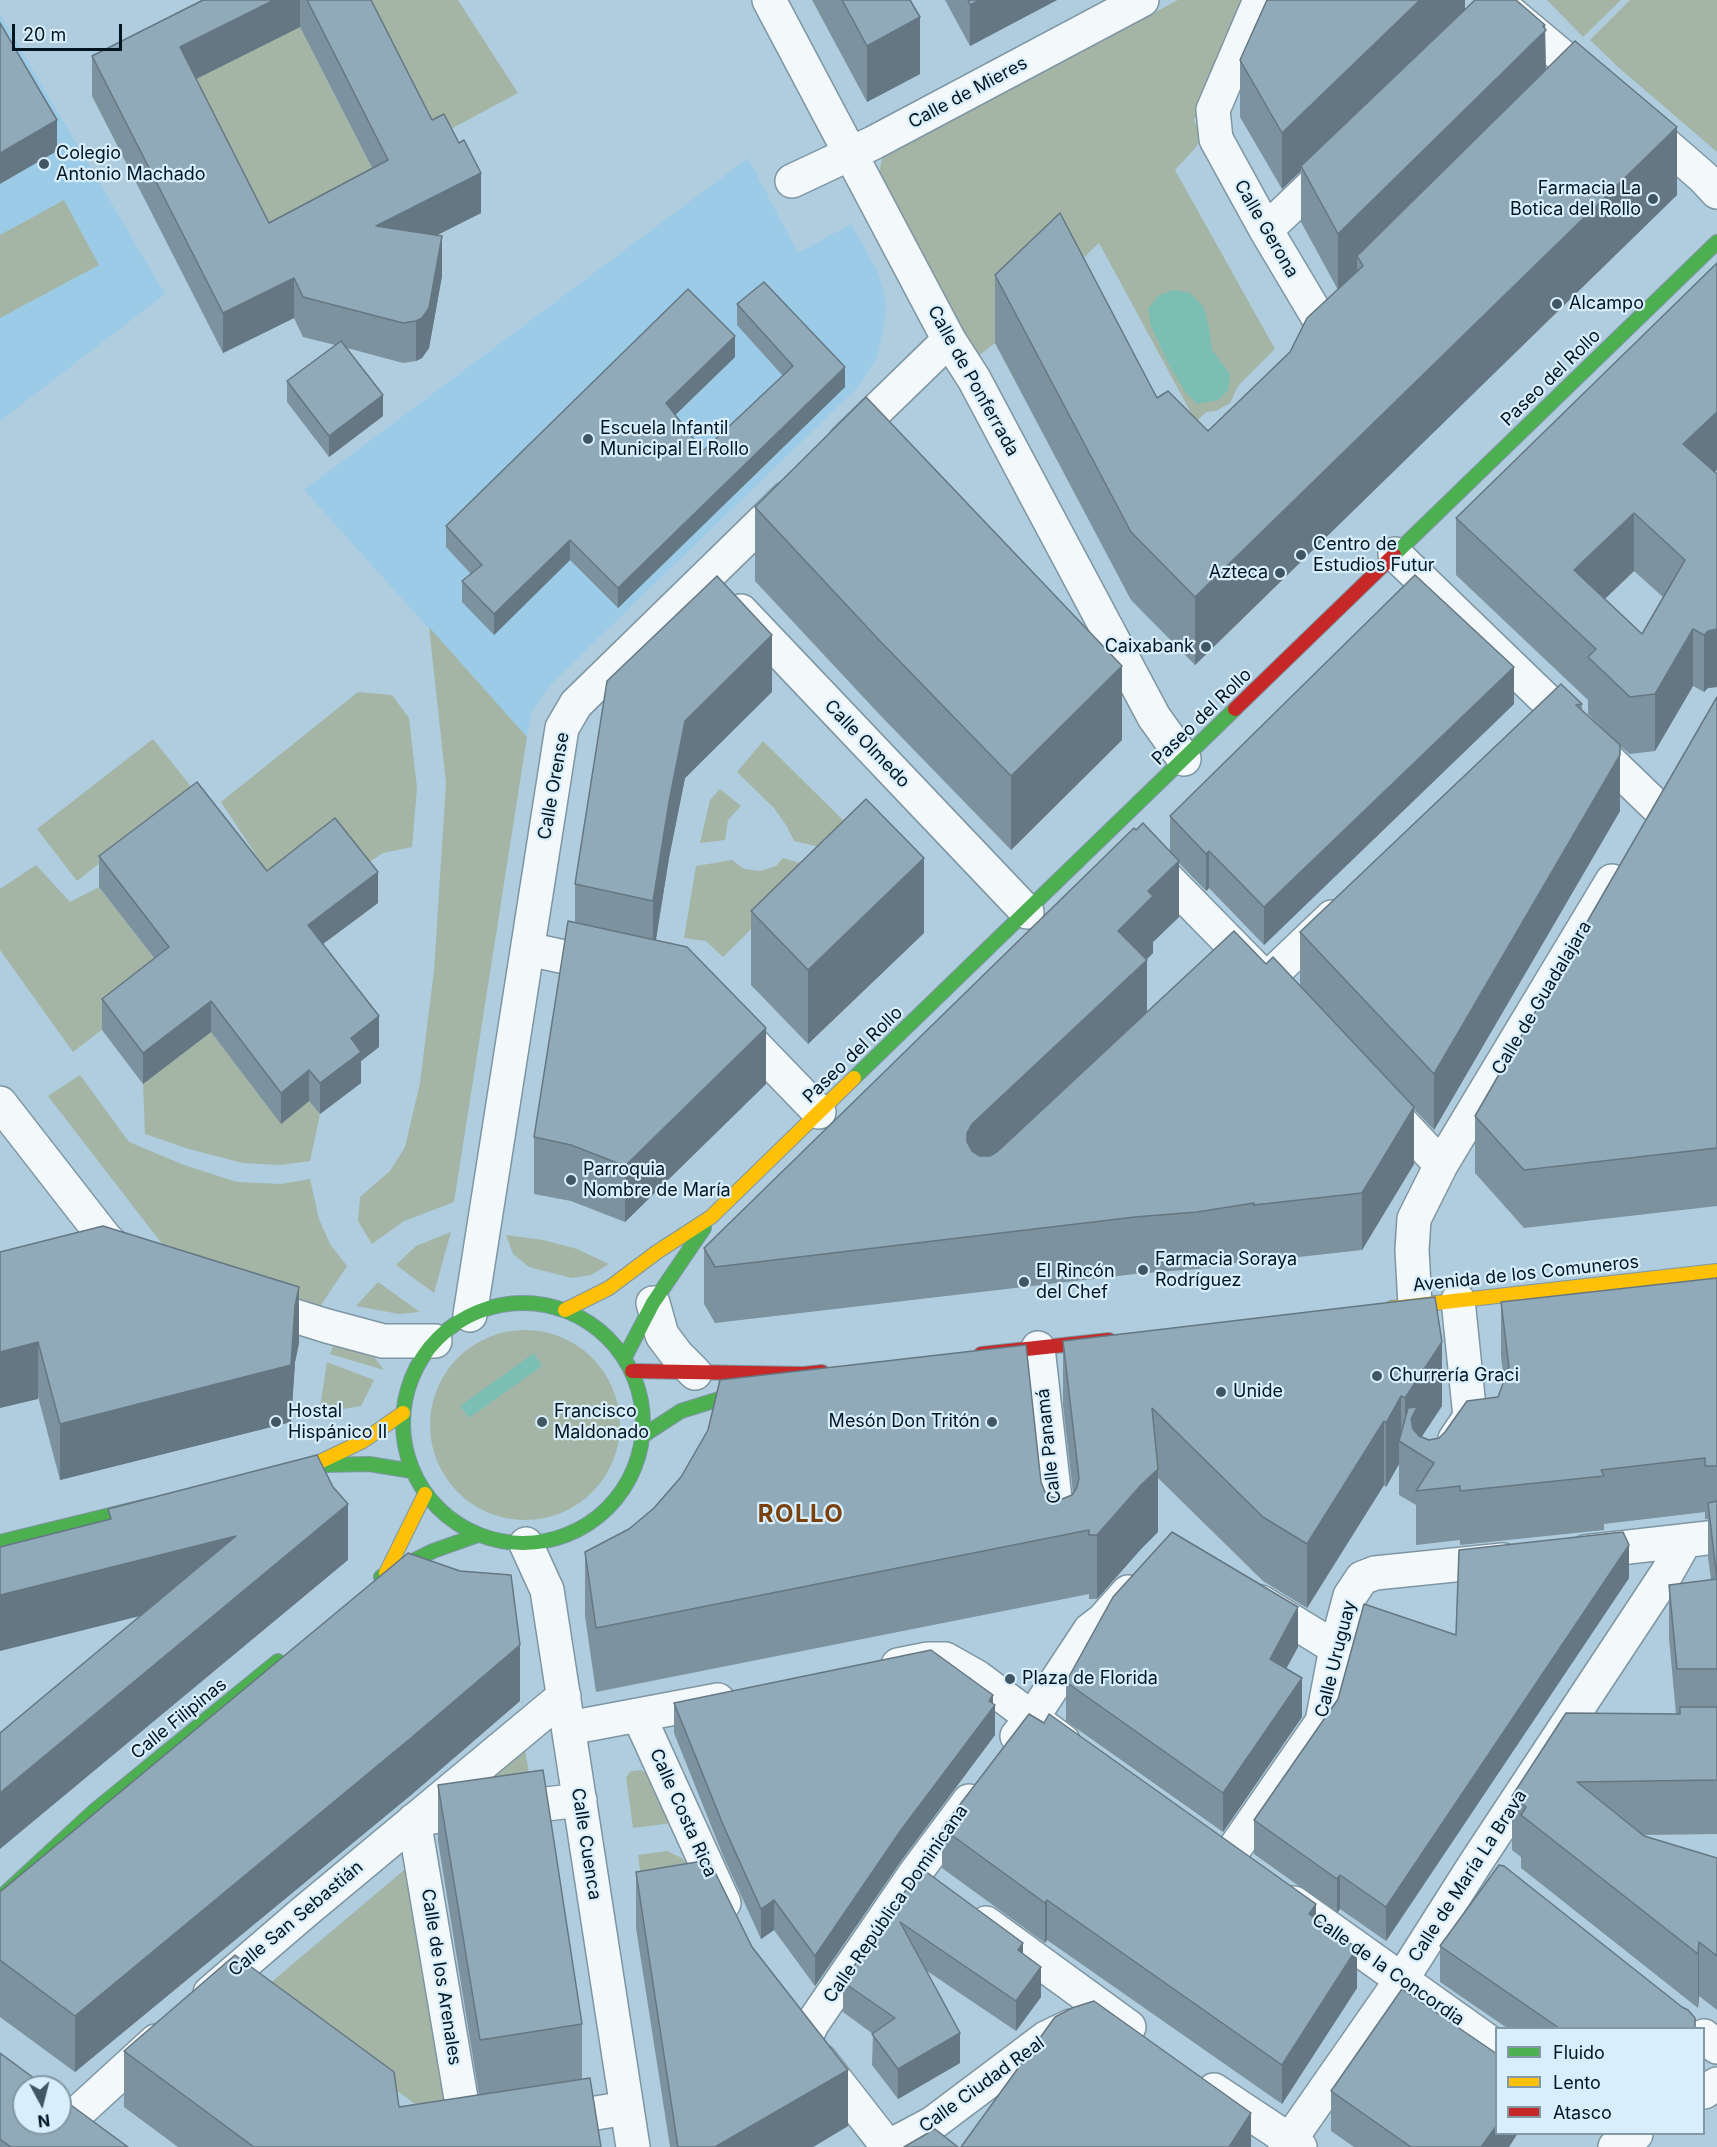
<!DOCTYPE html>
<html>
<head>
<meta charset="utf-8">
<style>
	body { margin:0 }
	#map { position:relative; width:1717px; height:2147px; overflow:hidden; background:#afcdde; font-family:Inter,sans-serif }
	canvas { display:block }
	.legend { position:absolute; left:1495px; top:2027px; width:210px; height:108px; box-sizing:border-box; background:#d8eefb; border:2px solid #8298a4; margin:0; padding:8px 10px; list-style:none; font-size:18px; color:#021621 }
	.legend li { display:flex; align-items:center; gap:12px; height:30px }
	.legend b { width:30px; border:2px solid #8298a4 }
	.north { position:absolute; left:12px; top:2075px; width:60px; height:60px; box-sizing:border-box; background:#d8eefb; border:2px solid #8298a4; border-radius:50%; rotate:173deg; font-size:16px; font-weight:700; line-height:24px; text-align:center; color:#021621 }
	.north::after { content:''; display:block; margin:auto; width:21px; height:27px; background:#3f5663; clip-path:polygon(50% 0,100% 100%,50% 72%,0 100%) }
	.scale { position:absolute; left:12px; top:24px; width:110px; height:27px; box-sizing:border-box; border:3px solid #021621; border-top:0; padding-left:8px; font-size:18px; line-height:21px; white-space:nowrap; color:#021621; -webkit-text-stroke:4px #d8eefb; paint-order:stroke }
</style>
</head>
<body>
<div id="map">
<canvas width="1717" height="2147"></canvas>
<ul class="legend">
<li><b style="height:8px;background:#4caf50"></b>Fluido</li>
<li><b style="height:8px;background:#ffc107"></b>Lento</li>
<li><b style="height:8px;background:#c62828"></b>Atasco</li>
</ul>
<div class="north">N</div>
<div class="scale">20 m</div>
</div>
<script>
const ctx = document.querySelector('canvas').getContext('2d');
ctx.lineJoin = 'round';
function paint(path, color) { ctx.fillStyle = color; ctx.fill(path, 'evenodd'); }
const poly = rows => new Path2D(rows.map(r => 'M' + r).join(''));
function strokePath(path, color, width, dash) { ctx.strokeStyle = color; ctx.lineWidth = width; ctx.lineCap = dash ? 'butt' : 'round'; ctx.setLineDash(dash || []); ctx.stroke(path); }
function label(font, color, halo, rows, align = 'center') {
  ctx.font = font + ' Inter,sans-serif'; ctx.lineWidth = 4.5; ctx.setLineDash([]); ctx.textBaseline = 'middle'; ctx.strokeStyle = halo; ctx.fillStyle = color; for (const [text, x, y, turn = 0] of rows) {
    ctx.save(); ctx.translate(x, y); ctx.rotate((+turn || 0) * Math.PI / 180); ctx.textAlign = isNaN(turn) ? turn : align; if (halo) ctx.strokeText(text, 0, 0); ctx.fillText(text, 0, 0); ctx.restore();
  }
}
paint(poly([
	[0,14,165,294,0,421],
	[748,158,798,253,851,224,877,270,883,289,886,305,885,321,877,357,857,388,550,685,532,711,527,737,304,490]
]), '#9bcbe7');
paint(poly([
	[362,0,458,0,518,93,423,144],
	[1178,0,1249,0,1194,120,1200,134,1200,139,1197,146,1175,170,1275,349,1238,386,1230,403,1216,411,1206,412,1196,422,1099,243,995,343,976,358,879,173,882,159,888,153],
	[1547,0,1621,0,1583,37],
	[1630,0,1717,0,1717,152,1618,67,1590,40],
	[300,27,388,200,284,292,180,87],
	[64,200,99,265,0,318,0,235],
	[429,627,527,737,454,1202,404,1221,372,1244,358,1221,360,1197,390,1171,405,1147,420,1083,434,971,446,783],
	[358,692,392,695,409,718,417,788,412,847,383,853,354,872,280,891,221,802],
	[153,739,193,789,77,881,37,829],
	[763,741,853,830,832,850,794,841,786,825,774,808,737,772],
	[720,789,741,806,728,820,725,840,700,843,710,800],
	[783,858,814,867,723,957,706,941,684,938,696,866,732,860,744,869,760,871,776,866],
	[36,865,70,902,99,887,169,978,73,1052,0,950,0,889],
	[211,1032,281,1123,309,1101,320,1114,310,1161,280,1165,243,1163,189,1149,145,1134,143,1084],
	[80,1075,129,1142,184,1165,237,1182,281,1184,310,1179,319,1219,330,1244,347,1266,319,1308,176,1262,48,1096],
	[451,1232,434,1293,396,1265,416,1246],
	[506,1235,543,1240,577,1249,609,1264,591,1275,572,1278,529,1267,513,1254],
	[378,1282,420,1312,399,1314,356,1306],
	'430 1425a95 95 0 1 1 190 0a95 95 0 1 1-190 0Z',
	[334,1344,375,1358,384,1370,330,1354],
	[327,1362,374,1380,361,1406,319,1413],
	[524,1745,531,1784,465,1795],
	[641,1770,651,1776,672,1823,633,1828,626,1777,631,1771],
	[667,1851,682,1858,693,1870,643,1893,638,1855],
	[410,1865,446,2101,427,2113,262,1990]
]), '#a4b5a6');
paint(poly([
	[1174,290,1190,293,1203,306,1209,327,1212,350,1230,374,1228,390,1218,400,1198,404,1186,393,1169,365,1151,326,1148,309,1159,295],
	[534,1353,542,1366,469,1418,460,1406]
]), '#7abeb4');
const street = poly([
	[769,0,949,340,974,379,1154,717,1184,759],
	[1260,0,1213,110,1216,139,1266,230,1325,329,1342,313],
	[1495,0,1595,84],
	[1643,125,1703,177,1717,192],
	[792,181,873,143,1142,0],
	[1266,230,1333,166],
	[845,441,949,340],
	[1395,554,1657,807],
	[741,611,1027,912],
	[1148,859,1257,970],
	[528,949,606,966],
	[1266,980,1332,917],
	[735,1025,819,1112],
	[0,1103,105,1238,128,1260],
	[1383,1103,1441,1165],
	[653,1303,662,1335,677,1355,695,1373],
	[256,1304,327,1326,383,1341,435,1341],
	[1415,1305,1412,1250,1414,1219,1441,1165,1612,881],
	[470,1315,562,728,576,704,787,498],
	[1038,1348,1060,1543],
	[1455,1439,1470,1417,1458,1300],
	[526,1544,547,1590,633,2147],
	[1585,1552,1717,1537],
	[1261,1602,1336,1648],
	[898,1665,928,1659,945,1659,977,1677,1063,1741],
	[639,1716,724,1903],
	[569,1728,718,1700],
	[1017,1736,1032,1718,1090,1630,1103,1620,1128,1592],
	[505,1809,580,1800],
	[433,1817,414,1820,467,2134],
	[1228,1858,1322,1722,1336,1648,1350,1596,1362,1578,1375,1573,1503,1560],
	[1294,1903,1496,2047],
	[986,1923,1129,2027],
	[210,1993,303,1913,564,1696],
	[1704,2036,1717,2047],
	[805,2040,812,2024,916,1872,969,1801],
	[821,2061,888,2147],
	[1214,2090,1300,2147],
	[1704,2092,1717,2084],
	[73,2117,156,2041],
	[552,2120,627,2108],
	[888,2147,933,2123,1046,2038,1071,2026],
	[1285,2147,1402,1979,1475,1864,1667,1573,1685,1541],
	[1615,2147,1636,2134]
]);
const fast = poly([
	[1394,555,1717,242],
	[854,1078,1235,709],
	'403 1423a120 120 0 1 1 240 0a120 120 0 1 1-240 0Z',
	[625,1357,653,1303,704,1228],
	[644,1435,681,1411,758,1387],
	[322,1465,369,1464,412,1471],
	[0,1542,151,1505],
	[381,1577,433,1551,478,1535],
	[0,1898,93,1812,278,1661]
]);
const slow = poly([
	[1392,1308,1717,1271],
	[565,1310,609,1288,657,1252,711,1217,854,1078],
	[276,1474,311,1466,330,1457,363,1441,403,1413],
	[386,1573,425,1494]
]);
const jam = poly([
	[1235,709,1394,555],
	[981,1354,1109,1340],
	[632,1371,803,1374,822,1372]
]);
strokePath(street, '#7e96a3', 36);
strokePath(fast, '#7e96a3', 16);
strokePath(slow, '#7e96a3', 16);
strokePath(jam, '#7e96a3', 16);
strokePath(street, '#f3f8fa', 33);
strokePath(fast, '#4caf50', 14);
strokePath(slow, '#ffc107', 14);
strokePath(jam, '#c62828', 14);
paint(poly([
	[203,0,371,0,432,120,481,213,437,235,442,276,429,348,422,358,416,361,403,363,347,348,383,416,329,457,287,402,287,381,335,345,303,337,294,318,223,353,92,96,92,56],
	[300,27,372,168,269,223,196,79],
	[812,0,910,0,920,74,867,102],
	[945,0,1057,0,970,46],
	[1465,0,1465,9,1545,29,1546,70,1677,195,1195,665,1131,600,995,343,995,275,1157,398,1208,431,1290,352,1338,290,1301,222,1301,171,1282,189,1240,117,1240,60],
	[1717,263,1717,470,1714,472,1717,474,1717,687,1708,688,1704,692,1693,686,1655,751,1630,754,1620,746,1620,811,1434,1130,1414,1109,1414,1164,1362,1250,1254,1262,1254,1260,1197,1269,1135,1274,715,1323,704,1304,704,1248,1136,830,1170,851,1170,816,1514,704,1264,945,1209,888,1206,891,1179,863,1179,917,1153,942,1153,953,1146,960,1147,1012,1266,964,1300,986,1300,932,1561,684,1582,704,1582,710,1614,740,1588,714,1588,700,1456,575,1456,518],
	[1634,571,1663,597,1642,634,1605,599],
	[737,304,845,387,618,608,570,560,494,635,462,602,462,581,471,574,446,547,446,526,735,357,675,415,703,451,783,376,737,325],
	[755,507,1122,740,1011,850,880,715,755,581],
	[772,692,685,778,669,858,656,940,766,1084,625,1222,571,1201,534,1194,534,1137,575,922,575,884],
	[1717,697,1717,1206,1524,1228,1475,1173,1475,1116],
	[99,856,378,903,323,944,379,1047,361,1061,361,1083,320,1114,309,1101,281,1124,211,1032,143,1084,102,1030,102,999,154,958,99,887],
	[751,911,924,933,808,1044,751,985],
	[0,1252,299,1343,295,1362,291,1422,60,1480],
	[1717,1278,1717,1834,1643,1835,1717,1858,1717,2010,1699,1996,1698,2008,1521,1868,1521,1857,1512,1850,1512,1796,1676,1714,1669,1638,1669,1585,1711,1580,1708,1557,1708,1519,1705,1519,1705,1512,1604,1524,1604,1530,1460,1545,1460,1540,1416,1545,1416,1505,1399,1495,1399,1464,1386,1487,1384,1485,1307,1608,1263,1581,1158,1478,1158,1532,1141,1549,1097,1599,1089,1599,1089,1594,596,1692,585,1616,585,1552,1041,1482,1045,1492,1052,1497,1062,1499,1072,1495,1073,1493,1063,1405,1063,1341,1435,1297,1442,1406,1421,1437,1429,1440,1439,1438,1498,1397,1504,1380,1501,1356,1501,1302],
	[1629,1578,1386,1941,1340,1909,1337,1913,1254,1854,1254,1820,1456,1635],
	[1298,1647,1286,1669,1302,1717,1223,1832,1066,1721,1066,1682],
	[520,1701,411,1795,75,2072,0,2017,0,1892],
	[674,1703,993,1703,995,1735,901,1861,815,1986,774,1930,761,1939,724,1858,674,1733],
	[438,1785,582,2024,582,2080,601,2147,178,2147,124,2107,124,2051,399,2107,479,2095,438,1841],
	[942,1828,1316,1919,1357,1988,1282,2104,1047,1940,1045,1943,942,1868],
	[921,1868,1023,1954,1041,1997,1016,2031,927,1971,960,2063,898,2099,872,2065,873,2034,843,2012,843,1982],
	[636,1872,752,1947,848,2126,813,2147,670,2147,636,1928],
	[1440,1946,1695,2028,1507,2028,1440,1982],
	[0,2053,128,2147,0,2147],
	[1331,2091,1509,2147,1354,2147,1331,2131]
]), '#7c929f');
paint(poly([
	[274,0,300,0,300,27,180,87,180,47],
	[980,0,1057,0,970,46,970,5],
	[1420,0,1465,0,1465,14,1301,166,1301,171,1282,189,1282,133],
	[920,17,920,74,867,102,867,46],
	[1545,25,1546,86,1357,256,1357,271,1338,290,1338,234],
	[57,120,57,151,0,184,0,153],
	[1677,127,1677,195,1195,665,1195,597],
	[481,173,481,213,376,266,376,226],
	[442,236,442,276,429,348,422,358,416,361,416,321],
	[294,278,294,318,223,353,223,313],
	[735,336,735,357,666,424,666,403],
	[845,367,845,387,618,608,618,588],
	[383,395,383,416,329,457,329,436],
	[1717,412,1717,470,1683,501,1683,444],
	[1634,513,1634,571,1574,628,1574,570],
	[570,540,570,560,494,635,494,614],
	[1693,629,1693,686,1655,751,1655,694],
	[1717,629,1717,687,1708,688,1704,692,1704,635,1708,631],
	[772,635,772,692,685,778,669,858,653,957,653,901,669,802,685,721],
	[1122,666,1122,740,1011,850,1011,776],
	[1514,667,1514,704,1264,945,1264,907],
	[1620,755,1620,811,1434,1130,1434,1074],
	[1209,851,1209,888,1206,891,1206,854],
	[924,858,924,933,808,1044,808,970],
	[1179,861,1179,917,1153,942,1153,953,1118,987,1118,931,1148,891],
	[378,872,378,903,308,955,308,925],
	[1147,960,1147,1017,967,1189,967,1133,972,1124],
	[211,1001,211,1032,143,1084,143,1053],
	[379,1016,379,1047,361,1061,361,1083,320,1114,320,1083,351,1038],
	[766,1028,766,1084,625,1222,625,1166],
	[309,1070,309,1101,281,1124,281,1093],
	[1414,1107,1414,1164,1362,1250,1362,1193],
	[299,1287,299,1343,295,1362,291,1422,60,1480,60,1424,295,1306],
	[38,1342,38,1399,0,1408,0,1352],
	[1442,1342,1442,1406,1417,1444,1405,1445,1405,1398],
	[1401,1396,1401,1442,1399,1441,1399,1464,1386,1487,1386,1423],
	[1384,1421,1384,1485,1307,1608,1307,1544],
	[1158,1469,1158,1532,1141,1549,1097,1599,1097,1535,1141,1485],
	[348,1504,348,1560,0,1849,0,1793],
	[236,1536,236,1592,0,1651,0,1595],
	[1629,1545,1629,1578,1386,1941,1386,1907],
	[1298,1607,1298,1647,1270,1698,1270,1659],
	[520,1645,520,1701,411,1795,75,2072,75,2016],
	[1302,1678,1302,1717,1223,1832,1223,1793],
	[993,1695,993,1708,995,1705,995,1735,901,1861,815,1986,815,1956],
	[1340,1875,1340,1909,1337,1913,1337,1879],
	[774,1900,774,1930,761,1939,761,1909],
	[1047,1900,1047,1940,1045,1943,1045,1903],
	[1316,1904,1316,1944,1309,1914],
	[1699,1942,1699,1996,1698,2008,1698,1954],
	[1023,1943,1023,1973,1018,1950],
	[1357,1948,1357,1988,1282,2104,1282,2065],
	[1041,1967,1041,1997,1016,2031,1016,2001],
	[960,2033,960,2063,898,2099,898,2069],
	[848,2070,848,2126,813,2147,715,2147],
	[1251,2113,1251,2147,1229,2147],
	[1497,2125,1497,2133,1518,2133,1509,2147,1481,2147]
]), '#657782');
const building = poly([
	[203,0,274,0,180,47,269,223,388,160,307,0,371,0,432,120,444,114,459,143,464,140,481,173,376,226,442,236,429,308,422,318,416,321,403,323,303,297,294,278,223,313,92,56,203,0],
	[842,0,910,0,920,17,867,46,842,0],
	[968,0,980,0,970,5,968,0],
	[1267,0,1420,0,1282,133,1240,60,1267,0],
	[1475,0,1516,0,1545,25,1543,26,1546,30,1338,234,1301,166,1475,0],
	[0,23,57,120,0,153,0,23],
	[1575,41,1677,127,1195,597,1131,532,995,275,1060,213,1157,398,1168,391,1208,431,1290,352,1307,318,1363,266,1357,256,1575,41],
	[1717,263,1717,412,1683,444,1717,474,1717,629,1708,631,1704,635,1693,629,1655,694,1630,697,1588,657,1596,649,1456,518,1717,263],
	[1634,513,1685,560,1642,634,1574,570,1634,513],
	[764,282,845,367,618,588,570,540,494,614,462,581,482,565,446,526,688,289,735,336,666,403,703,451,793,366,737,304,764,282],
	[341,341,383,395,329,436,287,381,341,341],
	[866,397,1122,666,1011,776,880,641,755,507,866,397],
	[1415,575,1514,667,1264,907,1209,851,1206,854,1170,816,1415,575],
	[717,576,772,635,685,721,669,802,653,901,575,884,607,681,717,576],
	[1561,684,1582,704,1576,705,1620,745,1620,755,1434,1074,1300,932,1561,684],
	[1717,697,1717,1148,1524,1170,1475,1116,1717,697],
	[197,782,267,871,335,818,378,872,308,925,379,1016,351,1038,361,1052,320,1083,309,1070,281,1093,211,1001,143,1053,102,999,169,947,99,856,197,782],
	[866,799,924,858,808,970,751,911,866,799],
	[1143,823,1179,861,1148,891,1153,896,1118,931,1147,960,972,1124,967,1133,967,1142,972,1151,980,1156,990,1156,998,1151,1234,931,1266,964,1273,957,1414,1107,1362,1193,1254,1205,1254,1203,1197,1212,1135,1217,715,1267,704,1248,1134,828,1136,830,1143,823],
	[568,921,687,947,766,1028,625,1166,571,1145,534,1137,568,921],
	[103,1226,299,1287,295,1306,291,1365,60,1424,38,1342,0,1352,0,1252,103,1226],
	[1717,1278,1717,1466,1705,1466,1705,1458,1601,1470,1604,1476,1460,1491,1460,1486,1416,1491,1434,1463,1399,1441,1408,1408,1417,1407,1411,1419,1413,1429,1419,1436,1429,1440,1439,1438,1445,1432,1467,1401,1498,1397,1509,1367,1501,1302,1717,1278],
	[1435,1297,1442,1342,1405,1398,1401,1396,1386,1423,1384,1421,1307,1544,1263,1517,1152,1408,1158,1469,1141,1485,1097,1535,1089,1535,1089,1530,596,1628,585,1552,629,1529,654,1508,681,1477,708,1430,720,1380,1026,1345,1041,1482,1045,1492,1052,1497,1062,1499,1072,1495,1077,1487,1079,1478,1063,1341,1435,1297],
	[317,1455,333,1487,348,1504,0,1793,0,1733,236,1536,0,1595,0,1547,111,1519,108,1509,317,1455],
	[1717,1501,1717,1669,1677,1669,1669,1585,1717,1579,1708,1503,1717,1501],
	[1172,1532,1298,1607,1270,1659,1302,1678,1223,1793,1066,1682,1113,1597,1172,1532],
	[1623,1532,1629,1545,1386,1907,1340,1875,1337,1879,1254,1820,1338,1699,1364,1604,1456,1635,1459,1550,1623,1532],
	[408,1553,460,1571,511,1575,520,1645,411,1738,75,2016,0,1960,0,1892,408,1553],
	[931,1650,993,1695,989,1701,995,1705,901,1830,815,1956,774,1900,761,1909,724,1827,674,1703,931,1650],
	[1680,1707,1717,1707,1717,1780,1577,1782,1644,1836,1717,1858,1717,1956,1699,1942,1698,1954,1521,1815,1526,1807,1512,1796,1566,1713,1680,1714,1680,1707],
	[1029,1714,1044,1723,1049,1714,1316,1904,1309,1914,1357,1948,1282,2065,1047,1900,1045,1903,942,1828,1029,1714],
	[543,1770,582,2024,480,2040,438,1785,543,1770],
	[709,1860,752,1947,848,2070,715,2147,678,2147,636,1872,709,1860],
	[1499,1865,1504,1866,1682,2007,1688,2010,1695,2018,1695,2028,1559,2028,1440,1946,1499,1865],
	[921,1868,1023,1943,1018,1950,1041,1967,1016,2001,900,1922,960,2033,898,2069,872,2034,895,2018,843,1982,921,1868],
	[235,1955,394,2072,399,2107,590,2078,601,2147,254,2147,124,2051,235,1955],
	[1402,1989,1497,2054,1497,2125,1481,2147,1411,2147,1331,2091,1402,1989],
	[1094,2001,1251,2113,1229,2147,961,2147,1055,2017,1072,2008,1094,2001],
	[0,2053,46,2087,24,2087,24,2123,60,2123,60,2097,128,2147,11,2147,0,2139,0,2053],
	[935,2129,958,2147,904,2147,935,2129]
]);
paint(building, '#90aab9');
strokePath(building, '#657782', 1.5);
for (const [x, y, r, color] of [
	[44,164,6,"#3f5663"],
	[1653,199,6,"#3f5663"],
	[1557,304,6,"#3f5663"],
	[588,439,6,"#3f5663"],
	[1301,555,6,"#3f5663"],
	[1280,573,6,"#3f5663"],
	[1206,647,6,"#3f5663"],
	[571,1180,6,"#3f5663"],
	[1143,1270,6,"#3f5663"],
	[1024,1282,6,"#3f5663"],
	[1377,1376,6,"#3f5663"],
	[1221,1392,6,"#3f5663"],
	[276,1422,6,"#3f5663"],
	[542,1422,6,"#3f5663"],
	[992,1422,6,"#3f5663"],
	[1010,1679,6,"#3f5663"]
]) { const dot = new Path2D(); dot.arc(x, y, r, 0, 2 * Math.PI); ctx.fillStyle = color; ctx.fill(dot); strokePath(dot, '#d8eefb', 2); }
label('18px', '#021621', '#d8eefb', [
	["Calle de Mieres",968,93,-28],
	["Calle Gerona",1266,229,60],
	["Paseo del Rollo",1551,378,-44],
	["Calle de Ponferrada",973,381,61],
	["Paseo del Rollo",1202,717,-44],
	["Calle Olmedo",867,744,46],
	["Calle Orense",554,786,-80],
	["Calle de Guadalajara",1542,998,-59],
	["Paseo del Rollo",853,1055,-44],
	["Avenida de los Comuneros",1526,1274,-6],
	["Calle Panamá",1049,1446,-96],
	["Calle Uruguay",1336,1659,-76],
	["Calle Filipinas",179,1719,-39],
	["Calle Costa Rica",683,1813,66],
	["Calle Cuenca",586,1844,81],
	["Calle de María La Brava",1468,1876,-57],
	["Calle República Dominicana",896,1904,-55],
	["Calle San Sebastián",296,1919,-40],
	["Calle de la Concordia",1388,1970,35],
	["Calle de los Arenales",441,1977,81],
	["Calle Ciudad Real",982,2085,-36]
]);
label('18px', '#021621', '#d8eefb', [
	["Colegio",56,154],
	["Antonio Machado",56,175],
	["Farmacia La",1641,189,"right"],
	["Botica del Rollo",1641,210,"right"],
	["Alcampo",1569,304],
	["Escuela Infantil",600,429],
	["Municipal El Rollo",600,450],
	["Centro de",1313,545],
	["Estudios Futur",1313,566],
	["Azteca",1268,573,"right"],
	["Caixabank",1194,647,"right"],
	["Parroquia",583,1170],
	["Nombre de María",583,1191],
	["Farmacia Soraya",1155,1260],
	["Rodríguez",1155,1281],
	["El Rincón",1036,1272],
	["del Chef",1036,1293],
	["Churrería Graci",1389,1376],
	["Unide",1233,1392],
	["Hostal",288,1412],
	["Hispánico II",288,1433],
	["Francisco",554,1412],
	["Maldonado",554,1433],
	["Mesón Don Tritón",980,1422,"right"],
	["Plaza de Florida",1022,1679]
], 'left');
ctx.letterSpacing = '1.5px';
label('bold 24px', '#7a400d', '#d8eefb', [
	["ROLLO",801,1515]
]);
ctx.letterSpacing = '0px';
</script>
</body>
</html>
